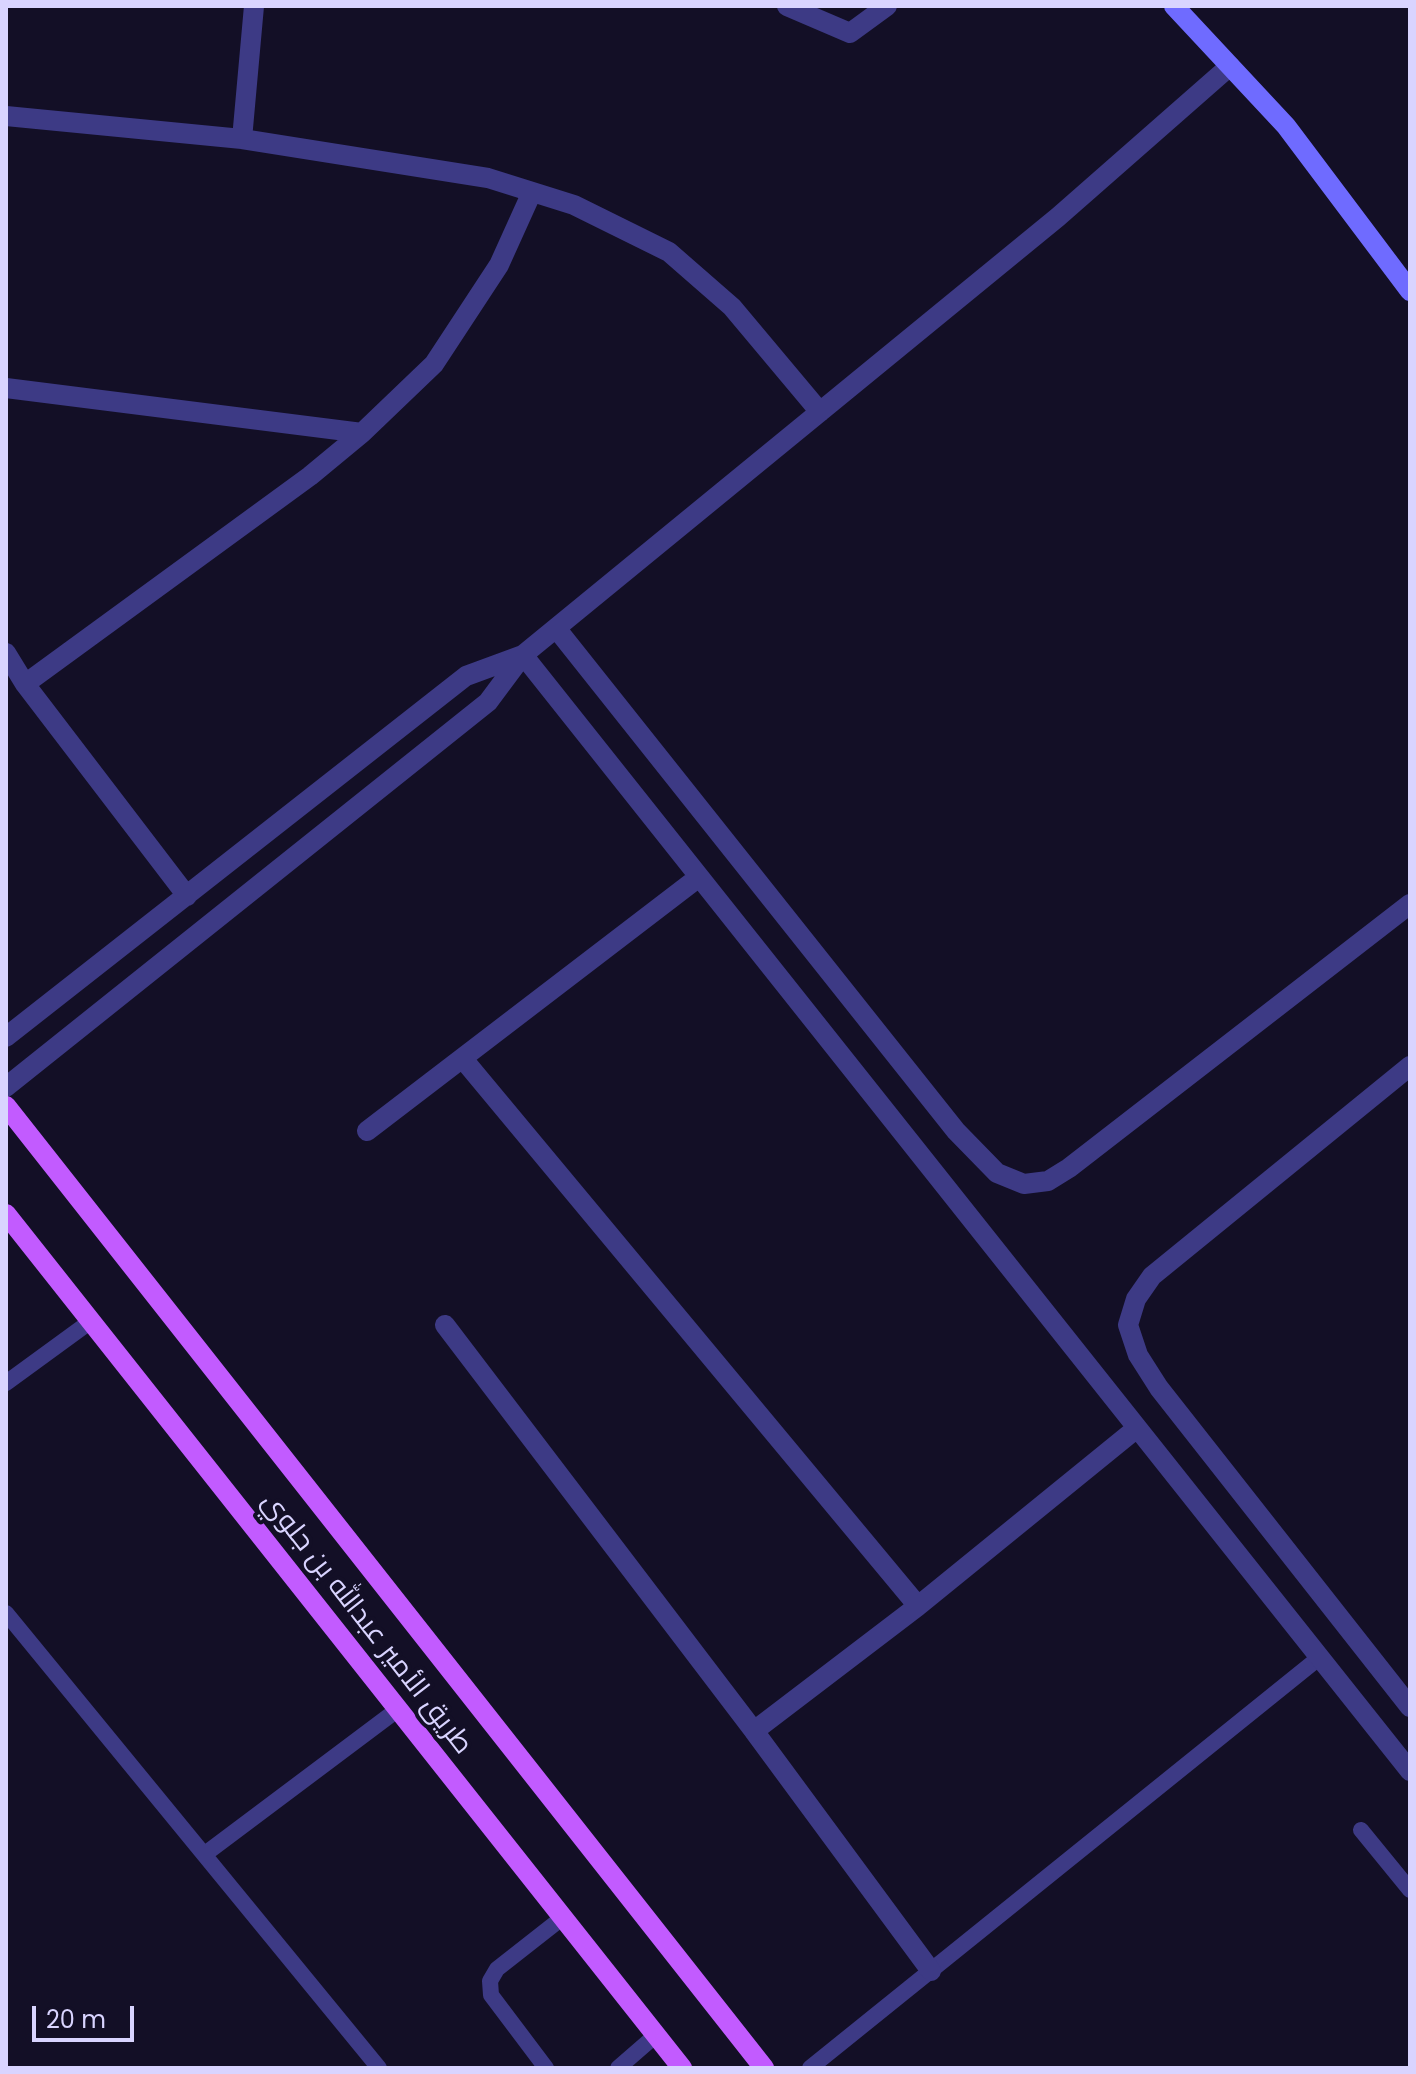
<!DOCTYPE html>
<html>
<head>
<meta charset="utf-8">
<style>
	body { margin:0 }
	#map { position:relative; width:1416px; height:2074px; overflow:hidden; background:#130f26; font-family:Poppins,sans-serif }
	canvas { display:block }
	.frame { position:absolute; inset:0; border:8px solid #d9d4ff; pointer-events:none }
	.scale { position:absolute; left:32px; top:2006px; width:102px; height:36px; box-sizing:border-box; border:4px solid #d9d4ff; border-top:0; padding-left:10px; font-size:24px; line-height:28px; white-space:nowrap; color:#d9d4ff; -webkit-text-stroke:6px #130f26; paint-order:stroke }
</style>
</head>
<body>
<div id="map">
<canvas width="1416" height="2074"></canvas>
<div class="frame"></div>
<div class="scale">20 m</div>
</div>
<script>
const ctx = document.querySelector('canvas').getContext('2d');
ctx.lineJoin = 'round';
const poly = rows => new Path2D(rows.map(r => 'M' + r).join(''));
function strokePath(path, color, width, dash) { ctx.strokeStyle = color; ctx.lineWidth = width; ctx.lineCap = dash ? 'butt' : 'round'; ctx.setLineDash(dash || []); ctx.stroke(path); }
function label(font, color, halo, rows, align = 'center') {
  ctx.font = font + ' Poppins,Cairo,sans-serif'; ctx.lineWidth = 8; ctx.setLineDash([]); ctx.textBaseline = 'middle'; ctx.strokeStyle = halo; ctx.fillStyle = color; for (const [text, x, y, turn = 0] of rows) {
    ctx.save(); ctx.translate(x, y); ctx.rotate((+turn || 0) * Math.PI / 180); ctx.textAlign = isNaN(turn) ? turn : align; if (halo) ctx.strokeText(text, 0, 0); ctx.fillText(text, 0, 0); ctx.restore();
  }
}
strokePath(poly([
	[6,1383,91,1321],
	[6,1613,379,2068],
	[1361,1830,1410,1890],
	[205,1854,397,1710],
	[546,2068,491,1995,490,1981,497,1969,562,1918],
	[618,2068,656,2035],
	[810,2068,1320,1657]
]), '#3d3a85', 16);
strokePath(poly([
	[787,6,850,33,887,6],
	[6,116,242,139,488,178,574,205,669,252,732,307,820,412],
	[242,139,254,6],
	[6,388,362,433],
	[556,628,956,1131,997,1173,1024,1184,1048,1181,1069,1168,1410,904],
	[6,653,25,684,187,896],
	[523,655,1410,1771],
	[25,684,310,476,362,433,434,364,499,265,532,192],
	[6,1037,466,676,523,655],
	[463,1059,918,1606,1137,1428],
	[1410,1066,1152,1276,1136,1299,1128,1325,1138,1355,1159,1388,1410,1707],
	[6,1087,488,702,523,655,1058,217,1230,66],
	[367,1131,699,877],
	[445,1325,754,1731],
	[918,1606,754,1731,931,1971]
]), '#3d3a85', 20);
strokePath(poly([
	[1174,6,1286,126,1410,291]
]), '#6f6bff', 20);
strokePath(poly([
	[6,1106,764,2068],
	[6,1214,682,2068]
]), '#c25bff', 20);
label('28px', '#d9d4ff', '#130f26', [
	["طريق الأمير عبدالله بن جلوي",366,1624,52]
]);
</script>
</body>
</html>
